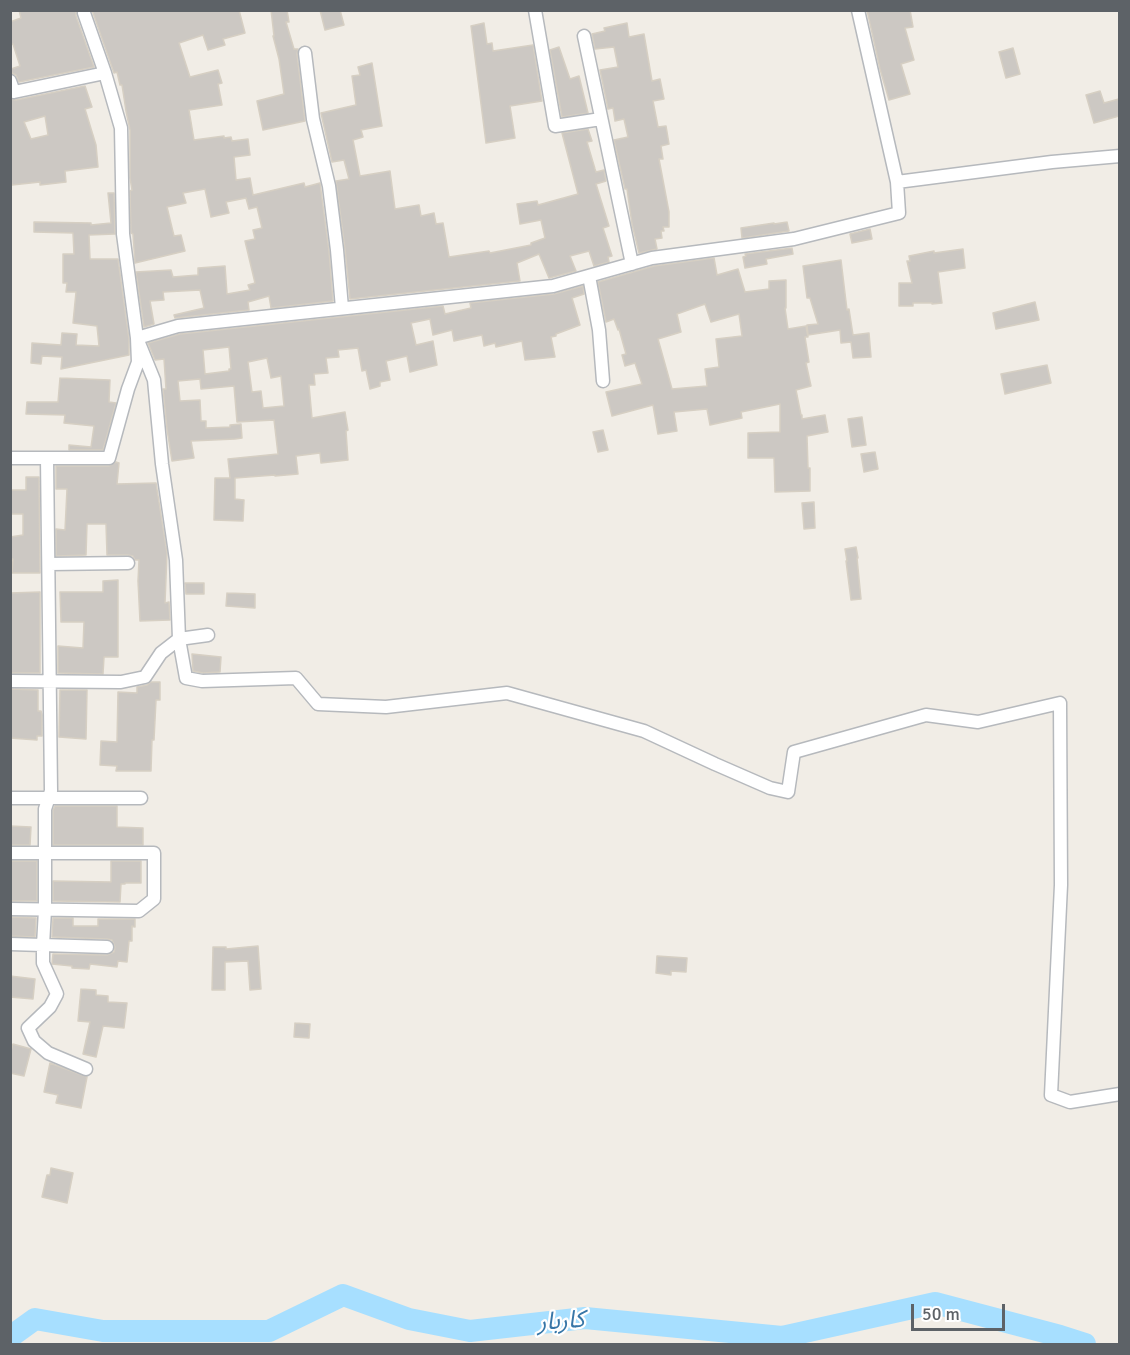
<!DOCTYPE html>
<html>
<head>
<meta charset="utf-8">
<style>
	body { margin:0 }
	#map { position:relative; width:1130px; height:1355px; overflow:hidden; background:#f1ede6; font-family:Signika,sans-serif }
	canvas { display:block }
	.frame { position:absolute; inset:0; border:12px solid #5d6267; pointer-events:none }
	.scale { position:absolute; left:911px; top:1304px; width:94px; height:27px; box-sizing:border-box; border:3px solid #5d6267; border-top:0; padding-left:8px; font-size:18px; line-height:21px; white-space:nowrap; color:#5d6267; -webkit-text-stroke:4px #fff; paint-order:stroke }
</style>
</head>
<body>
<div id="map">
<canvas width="1130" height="1355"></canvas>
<div class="frame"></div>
<div class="scale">50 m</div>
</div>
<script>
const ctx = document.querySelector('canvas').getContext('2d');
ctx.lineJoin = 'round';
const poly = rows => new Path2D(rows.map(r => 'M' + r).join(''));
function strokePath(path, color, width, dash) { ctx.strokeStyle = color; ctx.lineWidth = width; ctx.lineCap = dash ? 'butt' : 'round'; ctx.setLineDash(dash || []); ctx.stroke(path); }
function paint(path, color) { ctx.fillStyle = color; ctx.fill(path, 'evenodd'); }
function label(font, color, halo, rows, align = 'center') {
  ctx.font = font + ' Signika,"Noto Sans Arabic",sans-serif'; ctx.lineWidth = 4.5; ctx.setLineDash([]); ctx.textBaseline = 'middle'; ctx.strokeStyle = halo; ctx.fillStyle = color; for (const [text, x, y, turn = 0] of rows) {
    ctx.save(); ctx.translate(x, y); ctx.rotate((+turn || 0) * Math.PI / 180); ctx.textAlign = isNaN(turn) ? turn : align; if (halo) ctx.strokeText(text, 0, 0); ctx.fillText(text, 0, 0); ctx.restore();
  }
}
strokePath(poly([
	[10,1337,35,1319,103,1331,269,1331,343,1295,409,1319,470,1331,585,1318,782,1337,935,1303,1060,1336,1085,1344]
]), '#a7dfff', 22);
const building = poly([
	[19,10,76,10,76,16,94,67,19,82,16,75,12,73,11,69,20,66,13,44,10,45,10,22,21,18,19,10],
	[92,10,239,10,245,33,223,39,225,45,208,50,203,35,179,43,190,77,218,70,222,83,218,84,222,105,189,110,194,140,224,136,224,138,231,137,232,141,248,139,250,155,234,157,236,180,250,178,253,195,304,183,305,187,320,183,329,251,333,301,271,308,269,296,248,302,249,310,175,318,174,315,204,308,200,290,163,292,164,300,150,301,154,324,144,327,136,272,171,270,173,277,198,275,198,268,225,266,227,294,250,290,248,285,255,283,245,241,255,239,253,230,262,228,257,207,249,209,246,198,226,202,229,213,211,217,205,189,183,193,186,203,167,207,174,236,181,235,185,251,135,263,133,234,131,233,130,191,132,190,130,178,130,130,126,111,122,85,120,85,117,72,114,73,92,10],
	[271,10,287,10,289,22,286,22,294,49,298,49,297,54,305,121,263,130,257,101,284,94,279,59,273,36,274,36,271,10],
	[320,10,340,10,344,25,325,30,320,10],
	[867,10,910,10,913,27,905,28,914,60,901,64,910,94,889,100,880,69,867,10],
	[484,23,487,44,492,43,493,51,533,45,542,101,510,106,515,138,486,143,471,26,484,23],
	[627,23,629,37,644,34,652,81,660,79,664,99,653,101,658,127,666,126,669,144,661,146,663,159,659,159,669,212,669,227,663,227,664,231,661,231,662,238,655,239,657,249,639,253,632,224,627,189,625,189,614,140,628,137,624,119,615,121,613,108,608,109,600,70,618,67,614,47,595,49,592,34,605,31,604,28,627,23],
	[559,47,570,79,579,76,588,113,562,117,550,50,559,47],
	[1013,48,1020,74,1006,78,999,52,1013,48],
	[372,63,382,126,361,130,363,137,353,140,360,176,390,171,395,209,419,205,421,216,434,213,436,224,443,223,449,257,489,251,490,253,531,245,531,243,545,238,541,220,520,224,517,204,537,201,538,205,578,194,562,133,588,129,592,141,587,142,595,169,596,172,604,170,606,181,596,184,609,226,603,228,612,256,608,257,609,262,594,266,589,251,570,256,576,271,549,278,539,254,517,263,520,281,350,299,345,249,336,181,349,179,344,160,332,162,321,113,356,105,352,76,360,75,358,67,372,63],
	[85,86,92,107,85,109,96,145,98,167,65,171,66,182,40,185,40,182,12,185,10,170,10,99,16,100,85,86],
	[45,116,48,135,31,139,24,122,45,116],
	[1100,91,1104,103,1119,99,1119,116,1094,123,1086,95,1100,91],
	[108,193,114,193,115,234,89,235,90,259,118,259,129,339,129,355,61,369,62,357,42,356,41,364,31,363,32,343,61,345,62,333,77,334,76,345,99,346,97,326,73,323,76,292,66,292,67,283,63,283,63,254,74,254,73,233,34,232,34,222,91,223,91,225,111,223,108,193],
	[787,222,789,231,742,238,741,228,774,223,774,224,787,222],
	[870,229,872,239,852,243,850,234,870,229],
	[792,248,793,254,766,259,767,264,745,268,743,257,746,256,745,254,792,248],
	[963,249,965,268,938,272,942,303,932,304,932,303,913,303,913,306,899,306,899,283,912,283,907,261,910,261,909,256,934,251,934,253,963,249],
	[714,258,717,275,738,269,745,292,769,289,769,281,786,280,786,308,785,308,788,329,806,326,808,337,805,337,809,362,806,363,811,386,796,390,801,415,802,415,802,419,825,415,828,432,807,436,808,468,810,468,810,491,775,492,774,458,748,458,748,433,780,432,780,404,741,412,742,418,710,425,707,409,674,412,677,431,658,434,653,405,612,416,606,392,642,384,635,363,625,366,622,355,626,354,619,329,618,330,614,319,606,322,598,282,654,266,714,258],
	[705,304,711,322,739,314,742,336,716,339,719,367,705,369,707,386,672,389,658,339,681,332,677,314,705,304],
	[841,260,847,310,849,309,853,335,869,333,871,357,853,358,851,342,841,343,840,330,808,335,807,325,818,324,810,298,807,298,803,266,841,260],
	[583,286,584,294,572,298,580,325,556,334,556,336,551,337,555,357,525,360,522,341,496,347,495,343,484,346,482,335,454,341,452,330,433,335,430,319,411,323,416,345,433,341,437,365,410,372,407,356,386,361,390,380,380,382,380,386,370,389,366,370,362,371,358,348,338,350,339,357,326,358,328,373,314,374,315,385,309,385,312,418,345,412,348,430,346,431,348,460,321,463,320,453,296,456,298,474,275,476,275,475,235,478,235,499,244,500,243,521,214,520,215,478,230,478,228,459,278,454,274,420,237,422,234,386,201,389,200,379,178,381,180,401,200,400,201,421,206,421,206,428,230,427,230,425,241,424,242,438,235,439,191,441,194,458,172,461,167,429,163,389,166,389,164,359,155,360,148,343,180,334,443,306,445,314,471,308,470,303,554,294,583,286],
	[229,347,231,369,229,369,229,371,205,374,203,350,229,347],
	[267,358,271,378,281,376,284,406,263,408,261,391,252,392,248,362,267,358],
	[1035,302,1039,320,996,329,993,313,1035,302],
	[1047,365,1051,383,1005,394,1001,374,1047,365],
	[60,378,110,380,109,402,116,403,103,450,69,450,69,445,91,447,94,426,64,423,65,415,26,414,27,402,58,402,60,378],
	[862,417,866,445,852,447,848,419,862,417],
	[603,430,608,450,598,452,593,432,603,430],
	[875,452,878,469,864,472,861,454,875,452],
	[116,462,119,463,117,484,156,483,167,553,165,603,169,602,170,620,140,621,138,581,139,560,135,560,133,556,128,555,107,555,106,524,87,524,86,555,56,556,56,529,65,530,67,489,56,489,56,466,109,466,116,462],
	[26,477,39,477,40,573,12,573,13,559,10,559,10,537,23,535,23,514,10,514,10,490,26,490,26,477],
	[814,502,815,528,804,529,802,503,814,502],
	[856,547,858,558,857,558,861,599,851,600,846,561,847,561,845,549,856,547],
	[118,580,118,657,104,657,103,674,58,673,58,646,83,648,84,622,61,622,60,592,103,592,103,581,118,580],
	[185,583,204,583,204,594,186,594,185,583],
	[40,592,40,673,10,673,10,593,40,592],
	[227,593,255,594,255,608,226,606,227,593],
	[192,654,221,657,220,672,203,673,193,671,192,654],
	[151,682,160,682,160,700,156,700,154,740,152,740,151,771,116,771,117,766,100,765,101,741,117,742,118,692,137,693,137,687,147,685,151,682],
	[10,689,38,690,38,711,41,711,42,715,42,736,37,736,37,740,10,738,10,689],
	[60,690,87,690,86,739,59,737,60,690],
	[55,806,117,806,117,827,143,828,143,845,53,845,53,810,55,806],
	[10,826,31,827,30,845,10,845,10,826],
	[10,861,37,861,37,901,10,901,10,861],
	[111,861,141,861,141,883,125,883,125,884,121,884,120,902,53,901,53,881,111,882,111,861],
	[10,917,36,918,35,937,10,936,10,917],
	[53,918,73,918,73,926,98,926,98,919,135,919,135,927,132,926,132,941,129,941,127,962,118,961,117,967,90,964,89,969,72,968,72,966,52,964,53,954,107,955,114,952,115,947,112,940,107,939,52,937,53,918],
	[258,946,261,989,250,990,248,961,225,962,225,990,212,990,213,947,226,947,226,949,258,946],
	[657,956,687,958,686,972,671,971,671,975,656,973,657,956],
	[10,976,35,979,33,999,10,997,10,976],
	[81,989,96,990,96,995,108,996,108,1002,127,1003,124,1028,103,1026,96,1057,83,1054,90,1022,78,1021,81,989],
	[295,1023,310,1024,309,1038,294,1037,295,1023],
	[13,1044,31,1049,24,1076,10,1073,10,1054,13,1044],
	[50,1063,87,1077,81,1108,56,1103,58,1095,44,1092,50,1063],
	[51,1168,73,1173,67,1203,42,1197,47,1175,50,1175,51,1168]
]);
paint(building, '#ccc8c3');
strokePath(building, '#d6cfc3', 1.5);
const minor = poly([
	[535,10,555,126,601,119],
	[84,13,105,73,121,128,123,234,137,338,154,380,162,464,176,560,179,639,186,678,202,681,296,678,318,704,386,707,507,693,644,731,715,764,770,788,788,792,794,752,926,715,978,722,1060,703,1061,885,1051,1095,1070,1102,1120,1094],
	[584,36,632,264],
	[305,53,313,119,329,186,337,250,342,308],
	[10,81,14,92,105,73],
	[897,182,1052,162,1120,156],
	[589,276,599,330,603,381],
	[10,458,109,458,128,389,138,362,137,338,178,326,553,286,652,258,794,239,899,213,897,182,858,10],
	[47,458,51,791,45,809,45,910,43,945,43,963,57,994,50,1007,28,1028,34,1041,48,1053,86,1069],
	[49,564,128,563],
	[10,681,121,682,145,677,161,653,179,639,208,635],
	[10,798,141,798],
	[10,853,154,853,154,899,139,911,10,909],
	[10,944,107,947]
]);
strokePath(minor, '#b6b9bd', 15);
strokePath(minor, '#fff', 12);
label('italic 24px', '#3776a7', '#fff', [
	["کاربار",561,1322,-4]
]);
</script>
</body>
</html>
